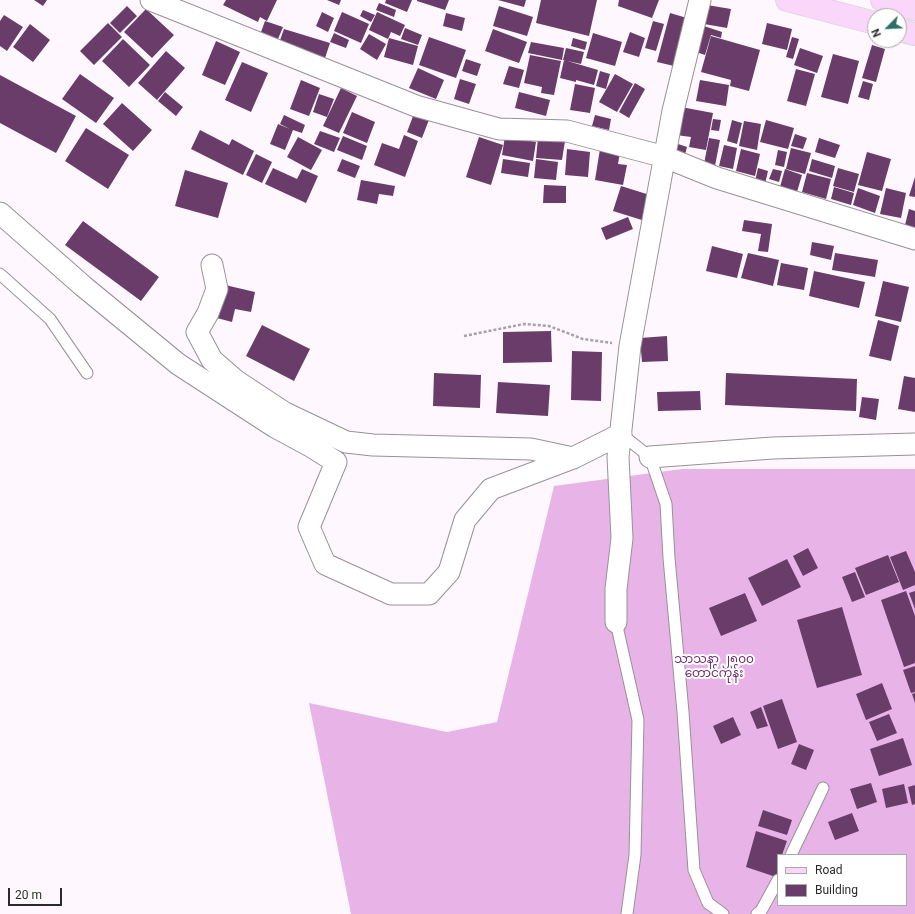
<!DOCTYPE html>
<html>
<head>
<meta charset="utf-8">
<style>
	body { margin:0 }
	#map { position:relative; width:915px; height:914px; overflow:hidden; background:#fff7fe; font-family:Roboto,sans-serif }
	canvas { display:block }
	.legend { position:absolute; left:777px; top:854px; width:130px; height:52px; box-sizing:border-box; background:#fff; border:1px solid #abaaab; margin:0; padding:5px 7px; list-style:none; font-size:12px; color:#2d2a2d }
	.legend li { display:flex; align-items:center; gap:8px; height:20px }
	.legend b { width:20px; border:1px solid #abaaab }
	.north { position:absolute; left:867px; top:8px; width:40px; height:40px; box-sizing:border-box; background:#fff; border:1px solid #abaaab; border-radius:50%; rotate:246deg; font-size:11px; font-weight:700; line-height:16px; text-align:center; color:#2d2a2d }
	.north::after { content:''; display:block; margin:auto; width:14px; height:18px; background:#2e7163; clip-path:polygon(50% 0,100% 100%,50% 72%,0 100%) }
	.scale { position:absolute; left:8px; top:888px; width:54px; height:18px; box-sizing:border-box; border:2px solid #2d2a2d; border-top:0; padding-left:5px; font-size:12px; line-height:14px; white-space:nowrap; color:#2d2a2d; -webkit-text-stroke:3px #fff; paint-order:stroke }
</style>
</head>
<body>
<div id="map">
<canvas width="915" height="914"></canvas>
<ul class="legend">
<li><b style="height:5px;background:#fbd6fb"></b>Road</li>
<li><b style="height:11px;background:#6a3c6a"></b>Building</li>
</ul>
<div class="north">N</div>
<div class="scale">20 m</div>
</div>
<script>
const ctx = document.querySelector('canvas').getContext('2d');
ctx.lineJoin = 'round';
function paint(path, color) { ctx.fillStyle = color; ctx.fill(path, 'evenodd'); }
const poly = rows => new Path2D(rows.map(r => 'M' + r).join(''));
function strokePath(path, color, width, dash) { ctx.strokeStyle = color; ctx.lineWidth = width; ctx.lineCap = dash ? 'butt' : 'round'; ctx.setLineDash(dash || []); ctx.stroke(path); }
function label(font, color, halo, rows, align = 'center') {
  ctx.font = font + ' Roboto,"Noto Sans Myanmar",sans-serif'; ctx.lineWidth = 4; ctx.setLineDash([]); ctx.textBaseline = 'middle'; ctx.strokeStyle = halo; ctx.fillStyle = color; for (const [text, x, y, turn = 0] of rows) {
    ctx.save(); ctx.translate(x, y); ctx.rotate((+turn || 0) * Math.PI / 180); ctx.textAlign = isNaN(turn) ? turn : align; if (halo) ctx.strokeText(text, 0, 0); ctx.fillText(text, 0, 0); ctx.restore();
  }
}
paint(poly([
	[682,469,915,469,915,914,351,914,309,703,447,732,497,722,554,486],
	[778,855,906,855,906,905,778,905]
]), '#e8b3e7');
paint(poly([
	[34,0,47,0,43,6],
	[226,0,277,0,267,21,260,17,258,22,223,5],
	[327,0,341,0,339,5],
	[386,0,412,0,407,12,385,3],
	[417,0,449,0,445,10,417,1],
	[498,0,526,0,524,7],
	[541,0,597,0,589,36,536,23],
	[619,0,659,0,652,18,618,6],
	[379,3,396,10,394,17,376,10],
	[707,5,731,9,727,28,704,24],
	[127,6,137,16,120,33,110,23],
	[499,6,533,17,527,36,493,26],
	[146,9,174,35,152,58,124,32],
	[363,10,375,15,371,22,360,16],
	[322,12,334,18,328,32,316,26],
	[342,12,369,24,361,43,334,31],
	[377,12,405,25,400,36,391,32,388,39,369,30],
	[446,13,465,18,462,31,443,26],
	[670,13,687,18,674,66,657,62],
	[4,15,23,27,7,51,0,46,0,21],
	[265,21,283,27,278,39,261,32],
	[653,21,664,24,656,51,645,48],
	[108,23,122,37,94,65,80,51],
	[767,23,792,29,787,50,762,44],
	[30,24,50,40,33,62,13,47],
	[704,26,722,32,721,38,711,35,705,55,696,52],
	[405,28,422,35,418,45,401,39],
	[284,29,330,43,325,58,279,43],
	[493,29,527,42,519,63,485,51],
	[630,32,645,38,639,57,623,52],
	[334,33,349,40,346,48,330,42],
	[593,33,622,42,615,66,586,58],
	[369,34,386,44,377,60,360,49],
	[711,36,760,50,749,91,730,86,731,80,701,72],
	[429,37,466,50,456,78,419,65],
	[792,37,799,39,793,59,786,57],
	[389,38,418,46,413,65,384,57],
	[573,38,587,42,585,50,571,46],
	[123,39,150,65,129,87,102,61],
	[216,41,240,52,225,85,202,75],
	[531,42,564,48,562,60,528,53],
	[872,45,885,49,876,82,862,78],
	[566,48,584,52,581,64,563,60],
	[800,48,823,56,817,73,794,65],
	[166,51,185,68,157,100,138,83],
	[833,54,859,61,848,104,821,97],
	[530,55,561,61,554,95,541,93,542,87,524,83],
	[466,59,481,64,477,76,462,71],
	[564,60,598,70,594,85,576,80,576,82,560,78],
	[242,62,268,73,251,112,225,100],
	[509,66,524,70,519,88,503,84],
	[418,68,444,80,436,99,409,88],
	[796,69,815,74,806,106,787,101],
	[600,71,610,74,606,89,596,86],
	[80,74,114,98,96,123,62,99],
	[615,74,633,84,617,112,599,102],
	[0,75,76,116,56,153,0,123],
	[460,79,476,84,469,104,454,99],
	[301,80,320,88,309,116,290,109],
	[700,80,729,85,726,106,696,101],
	[863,81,873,84,869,100,858,97],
	[635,83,645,89,629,118,619,112],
	[575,84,595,88,590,113,570,110],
	[341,88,357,96,339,133,323,126],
	[165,92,183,107,176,116,158,101],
	[519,92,550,100,546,116,515,108],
	[319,94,334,99,327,117,313,112],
	[122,103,152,130,133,151,103,124],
	[681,107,713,113,706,150,689,147,691,137,676,135],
	[415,111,430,117,422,138,407,132],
	[352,112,375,122,367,143,343,133],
	[284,115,305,125,302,133,293,130,285,150,270,144,278,124,290,129,280,124],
	[595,115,611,119,609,130,592,126],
	[713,119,721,120,719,131,711,130],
	[732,120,742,123,737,144,727,141],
	[766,120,794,128,788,149,760,142],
	[744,121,761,124,757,150,739,146],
	[86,128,129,155,108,189,65,161],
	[200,130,229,145,232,139,254,151,243,175,191,149],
	[320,131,340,138,334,152,314,144],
	[795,134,807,138,803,149,791,146],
	[404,135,418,141,405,177,374,165,382,143,399,149],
	[343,136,367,146,362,160,337,150],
	[505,136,536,142,533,161,502,155],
	[298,137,322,150,311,170,287,157],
	[479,137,503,145,491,185,466,177],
	[538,138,565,141,562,160,536,158],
	[709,138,720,140,714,171,703,169],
	[819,138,840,145,835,158,815,152],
	[675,143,687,147,684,158,672,155],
	[724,145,737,148,733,169,719,166],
	[791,148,811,153,805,174,786,169],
	[567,149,590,152,588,177,565,175],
	[600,149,620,152,618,164,627,165,623,185,595,180],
	[741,149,760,154,755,176,736,171],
	[778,150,787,152,784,167,775,165],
	[867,152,891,159,882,191,858,185],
	[256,154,272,162,262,183,246,175],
	[342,159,360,166,355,178,337,171],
	[503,159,530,163,528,177,501,173],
	[536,159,558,162,556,180,534,178],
	[812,159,835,166,832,178,809,171],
	[273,168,297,179,302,169,318,176,306,203,265,184],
	[758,168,768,171,764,188,754,186],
	[838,168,859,174,854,192,833,186],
	[773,169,782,171,779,182,769,179],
	[785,169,802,175,797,192,780,187],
	[185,170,228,183,218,218,175,206],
	[807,173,831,179,826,199,802,192],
	[915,177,915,197,909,196],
	[361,180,395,186,393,196,379,194,377,204,357,200],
	[544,185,566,186,566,203,543,203],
	[621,186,653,196,645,221,613,211],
	[834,187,854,193,851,205,831,199],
	[858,188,880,196,875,213,853,205],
	[886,188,906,193,901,218,880,214],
	[909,209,915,211,915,232,904,229],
	[628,217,633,229,606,240,601,228],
	[744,220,772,224,768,252,758,251,761,234,742,231],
	[83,221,159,277,141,301,65,245],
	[812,242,834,246,831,260,810,255],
	[712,246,743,254,737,278,706,271],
	[748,253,779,260,773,286,741,278],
	[835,253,878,260,875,277,832,270],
	[781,263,808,268,804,290,777,285],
	[814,271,865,282,859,308,809,296],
	[883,281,909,287,901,322,875,316],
	[225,285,255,292,251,312,235,309,232,322,217,318],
	[878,320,899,326,891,361,869,356],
	[262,325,310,349,294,381,246,356],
	[551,331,552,362,503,363,503,332],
	[667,336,668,361,642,362,640,338],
	[572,351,602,352,601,401,571,400],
	[434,373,481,375,480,408,433,406],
	[726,373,857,379,856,411,725,405],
	[904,376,915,378,915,412,898,409],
	[498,382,550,385,548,416,496,413],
	[700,391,701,410,658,411,657,392],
	[862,397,879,399,876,420,859,417],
	[808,548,818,568,803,576,793,556],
	[906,551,915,572,915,585,903,590,890,557],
	[888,555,899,582,866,595,855,568],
	[787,559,801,587,762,606,748,578],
	[855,572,865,597,852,602,842,577],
	[906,591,915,616,915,663,904,667,881,600],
	[915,591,915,609,909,593],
	[745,593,757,621,721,636,709,608],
	[842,607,862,675,817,688,797,620],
	[915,666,915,692,911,693,903,670],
	[882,683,892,709,866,720,856,694],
	[915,693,915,703,912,694],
	[782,699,797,742,778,749,763,706],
	[761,707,768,726,757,729,750,712],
	[889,714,897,733,877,741,869,722],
	[733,717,741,735,721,744,713,726],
	[903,738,912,765,879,776,870,749],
	[799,744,814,750,806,770,791,764],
	[871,783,877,802,857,809,850,789],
	[904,784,908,803,886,808,882,789],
	[915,785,915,804,912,805,908,787],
	[763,810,792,820,787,835,758,826],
	[852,813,859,831,835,840,828,822],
	[756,831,787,841,782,855,778,855,778,870,776,877,746,867]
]), '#6a3c6a');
const lane = poly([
	[0,274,50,319,87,373],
	[621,434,650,457,666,504,669,558,683,712,694,870,708,903,723,914],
	[616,622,638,720,635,855,627,914],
	[791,855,823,788],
	[757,914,761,911,778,880]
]);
const street = poly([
	[151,0,416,106,499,129,567,131,665,157,717,178,915,239],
	[0,213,83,286,178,364,275,427,312,447,336,462,309,527,325,564,391,594,429,594,449,572,465,520,491,489,573,458,621,434],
	[212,265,217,289,208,313,197,332,212,360,235,380,285,413,346,442,373,445,531,449,573,458],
	[650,457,773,448,915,444],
	[616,622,616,589,622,538,618,457,630,346,673,111,700,0]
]);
const primary = poly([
	[787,0,875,23],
	[882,0,915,9],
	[899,30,915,34]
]);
strokePath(lane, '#989197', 13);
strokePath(street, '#989197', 23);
strokePath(primary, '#d9d9d9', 24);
strokePath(poly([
	[464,336,524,324,549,326,583,339,612,343]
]), '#a8a2a7', 2.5, [3, 2]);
strokePath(lane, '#fff', 11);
strokePath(street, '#fff', 21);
strokePath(primary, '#fbd6fb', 22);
label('12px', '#6b2e6d', '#fff', [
	["သာသနာ ၂၅၀၀",714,660],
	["တောင်ကုန်း",714,674]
]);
</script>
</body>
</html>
